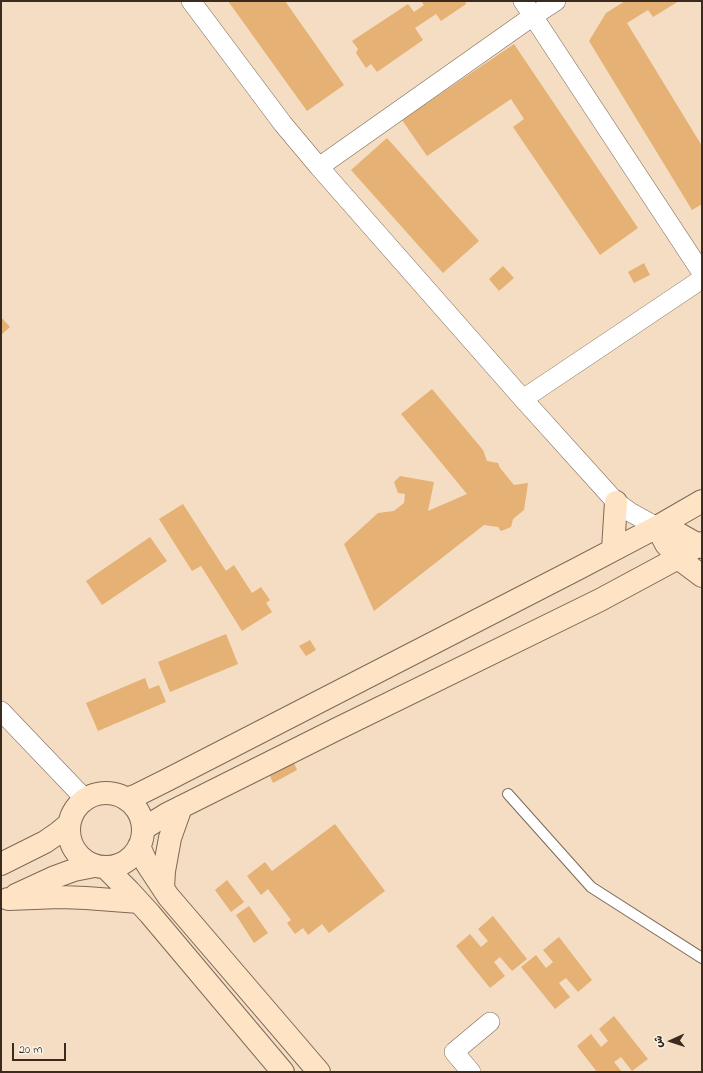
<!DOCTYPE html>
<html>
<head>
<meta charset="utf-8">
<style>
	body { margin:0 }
	#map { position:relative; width:703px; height:1073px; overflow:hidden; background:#f4ddc2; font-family:"Indie Flower","Playpen Sans Arabic",sans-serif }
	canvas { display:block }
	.frame { position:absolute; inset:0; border:2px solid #3b2a1e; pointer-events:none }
	.north { position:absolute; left:651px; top:1021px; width:40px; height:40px; -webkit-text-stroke:3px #f7f3e8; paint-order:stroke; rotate:267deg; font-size:11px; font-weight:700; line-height:16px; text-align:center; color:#3b2a1e }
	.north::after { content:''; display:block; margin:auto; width:14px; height:18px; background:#3b2a1e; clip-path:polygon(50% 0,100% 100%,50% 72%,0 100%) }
	.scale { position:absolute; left:12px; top:1043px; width:54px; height:18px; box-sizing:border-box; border:2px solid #3b2a1e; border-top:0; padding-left:5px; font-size:12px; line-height:14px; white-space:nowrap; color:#3b2a1e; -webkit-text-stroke:3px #f7f3e8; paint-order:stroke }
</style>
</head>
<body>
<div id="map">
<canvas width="703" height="1073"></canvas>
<div class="frame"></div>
<div class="north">ش</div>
<div class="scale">20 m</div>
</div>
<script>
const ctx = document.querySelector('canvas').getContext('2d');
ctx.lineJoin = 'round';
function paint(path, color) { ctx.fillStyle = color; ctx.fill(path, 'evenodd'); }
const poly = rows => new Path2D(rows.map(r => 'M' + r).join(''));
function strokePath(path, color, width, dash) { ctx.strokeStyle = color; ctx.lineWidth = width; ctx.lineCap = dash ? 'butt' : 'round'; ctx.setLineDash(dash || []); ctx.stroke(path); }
paint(poly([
	[228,1,285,1,344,85,307,111],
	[421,1,465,1,466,4,441,21,436,14,415,28,423,40,377,72,371,64,366,68,356,53,358,49,352,41,408,4,414,12,424,5],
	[625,1,679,1,653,17,648,10,627,23,702,146,702,204,692,210,589,41,606,13],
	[514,44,638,228,600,255,513,127,524,119,511,99,427,156,402,120],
	[387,138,479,241,443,273,351,170],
	[644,263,650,275,634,283,628,272],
	[503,266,514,278,499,291,489,279],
	[1,317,10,327,1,335],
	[432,389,483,450,487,461,498,463,500,468,514,485,528,483,524,510,513,519,511,527,501,531,498,527,484,525,374,611,344,544,378,513,394,511,404,503,405,494,398,493,394,482,400,476,434,482,428,511,467,494,401,414],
	[183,504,226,571,234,565,252,593,261,587,270,600,266,603,272,612,242,631,201,566,192,571,159,519],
	[150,537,167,561,102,605,86,581],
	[226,634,238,664,170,692,158,662],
	[310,640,316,650,306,656,299,646],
	[145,678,149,689,159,685,166,702,98,731,86,703],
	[294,763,297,770,273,783,270,776],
	[335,824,385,891,329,933,322,924,308,935,303,928,295,934,287,923,291,920,268,889,261,895,247,876,265,862,272,871],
	[227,880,244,902,231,912,215,890],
	[249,906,268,933,254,943,236,915],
	[493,916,527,959,512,971,500,957,494,962,505,976,490,988,456,946,470,934,481,947,488,941,478,929],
	[559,937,592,980,578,992,566,978,559,983,570,997,555,1009,521,967,536,955,546,968,553,962,543,950],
	[614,1016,648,1059,632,1071,621,1057,614,1062,622,1072,597,1072,577,1046,591,1034,601,1047,608,1041,599,1029]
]), '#e5b174');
const lane = poly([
	[508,794,591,887,702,958]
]);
const street = poly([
	[191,1,283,124,319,167,523,399,616,502,630,512,657,527],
	[523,1,702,273],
	[319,167,533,16,556,1],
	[523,399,702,279],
	[1,711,85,799],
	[471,1072,454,1052,490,1022]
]);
const secondary = poly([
	[657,527,666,544,678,558,702,576],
	[657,527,679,534,702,547],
	[613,549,616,502],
	'69 830a37 37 0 1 1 74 0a37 37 0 1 1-74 0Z',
	[126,799,135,796,165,781,579,568,657,527,702,501],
	[143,829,167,814,335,730,600,600,678,558,702,543],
	[139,846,147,864,168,896,319,1072],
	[1,864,45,842,58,833,69,824],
	[106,868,129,891,150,914,283,1072],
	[163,888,164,871,170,838,181,807],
	[16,895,55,877,74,870,94,866],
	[8,899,60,897,86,898,139,902]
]);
strokePath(lane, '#7c6957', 12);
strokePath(street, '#7c6957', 20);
strokePath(secondary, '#7c6957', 24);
strokePath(lane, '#fff', 10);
strokePath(street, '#fff', 19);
strokePath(secondary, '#fee4c5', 22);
</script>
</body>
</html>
